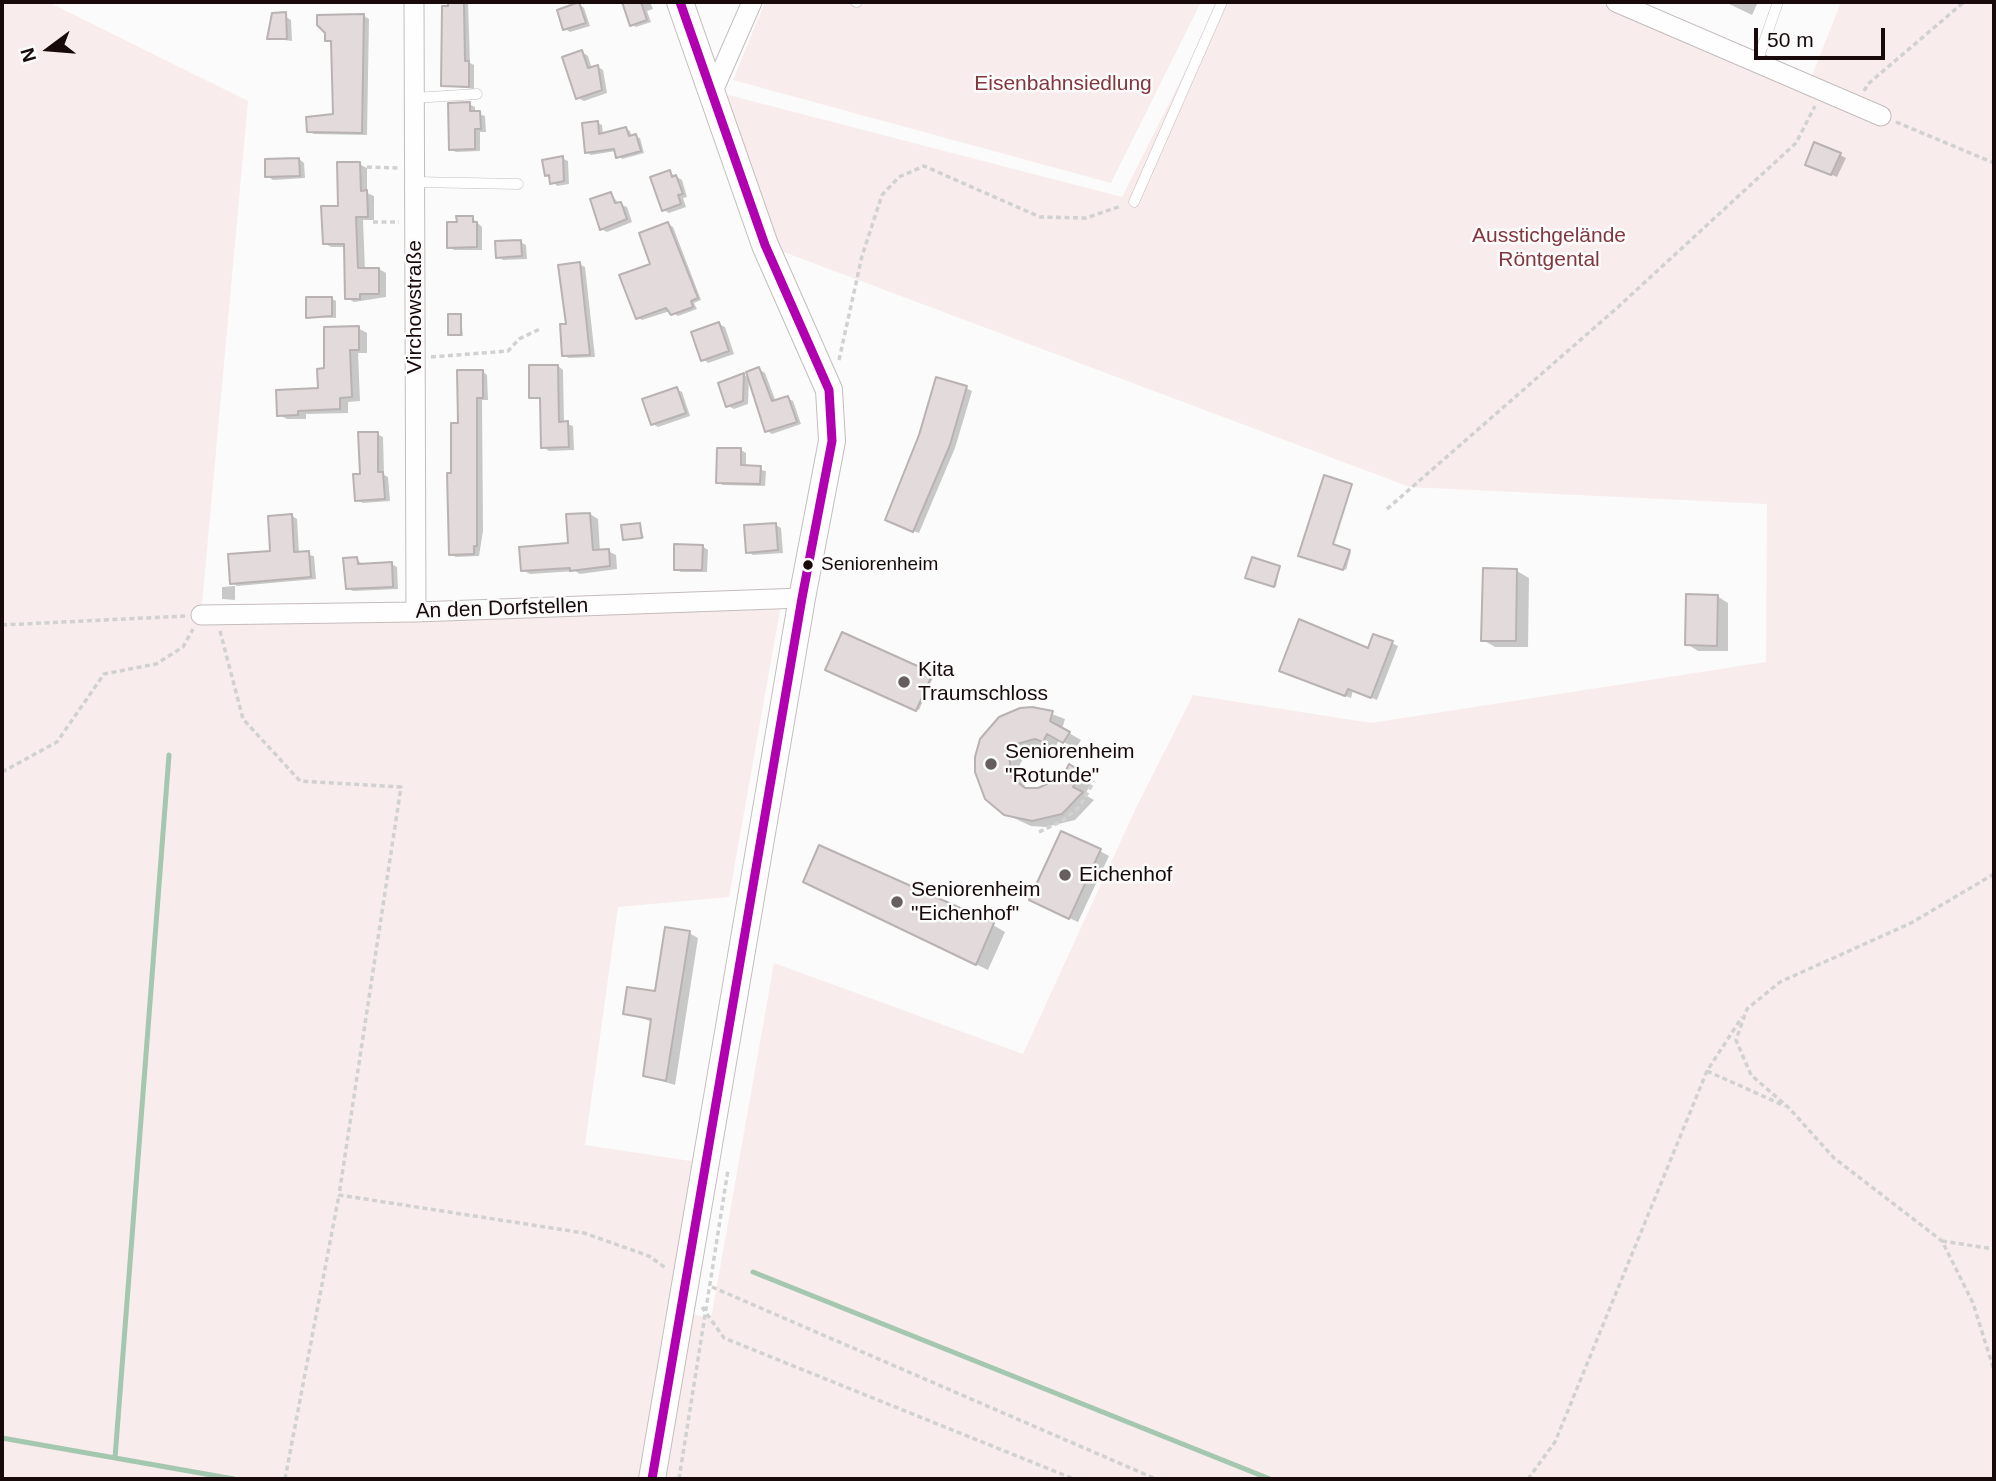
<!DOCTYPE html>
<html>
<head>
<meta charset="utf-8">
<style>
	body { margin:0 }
	#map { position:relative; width:1996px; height:1481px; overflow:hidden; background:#fbfbfb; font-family:Helvetica,sans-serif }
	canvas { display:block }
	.frame { position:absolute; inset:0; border:4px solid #180a0b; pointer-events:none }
	.north { position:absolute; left:14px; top:14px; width:70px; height:70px; -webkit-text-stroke:5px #fbfbfb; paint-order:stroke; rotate:254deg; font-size:19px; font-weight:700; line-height:28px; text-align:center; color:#180a0b }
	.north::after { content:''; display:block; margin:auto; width:24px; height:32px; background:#180a0b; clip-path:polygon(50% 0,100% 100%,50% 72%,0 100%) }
	.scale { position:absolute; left:1754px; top:28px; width:131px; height:32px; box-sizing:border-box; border:4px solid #180a0b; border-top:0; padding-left:9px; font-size:21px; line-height:24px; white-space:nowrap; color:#180a0b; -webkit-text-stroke:5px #fbfbfb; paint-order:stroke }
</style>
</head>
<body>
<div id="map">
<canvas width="1996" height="1481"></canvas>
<div class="frame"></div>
<div class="north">N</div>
<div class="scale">50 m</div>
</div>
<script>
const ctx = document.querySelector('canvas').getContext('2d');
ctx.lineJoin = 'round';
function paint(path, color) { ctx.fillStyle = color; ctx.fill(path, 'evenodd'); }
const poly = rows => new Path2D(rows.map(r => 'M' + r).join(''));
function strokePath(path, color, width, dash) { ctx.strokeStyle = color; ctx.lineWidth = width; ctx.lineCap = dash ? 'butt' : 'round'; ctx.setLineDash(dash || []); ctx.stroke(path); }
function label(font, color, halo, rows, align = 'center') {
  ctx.font = font + ' Helvetica,sans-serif'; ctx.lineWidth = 5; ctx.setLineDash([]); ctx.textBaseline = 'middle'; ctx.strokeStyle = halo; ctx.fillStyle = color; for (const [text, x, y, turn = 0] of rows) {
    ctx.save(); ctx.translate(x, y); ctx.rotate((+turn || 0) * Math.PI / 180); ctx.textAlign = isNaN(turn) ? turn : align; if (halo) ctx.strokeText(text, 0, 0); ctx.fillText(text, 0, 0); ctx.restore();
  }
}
paint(poly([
	[2,2,48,2,248,101,201,615,782,599,729,897,618,907,585,1145,697,1162,671,1308,711,1319,774,963,1023,1054,1135,810,1193,695,1371,723,1766,662,1767,504,1410,487,765,245,713,91,1122,197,1220,2,1597,2,1806,91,1841,2,1994,2,1994,1479,2,1479],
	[765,2,1201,2,1111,183,733,80]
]), '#f9ecec');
paint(poly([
	[450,2,468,2,470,63,474,65,474,89,443,85],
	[624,2,650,2,653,9,647,11,651,22,636,27,631,24],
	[1725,2,1758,2,1752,15],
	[579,4,584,8,590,26,570,32,565,29],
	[364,16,369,19,367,135,314,134,308,131,333,118,333,43,327,40],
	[286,17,291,20,292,41,269,38],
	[582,52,588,56,592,69,598,67,603,70,607,93,584,101,578,98],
	[469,104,475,107,475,113,485,116,486,132,480,132,480,151,456,152,450,149],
	[598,123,602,125,603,135,626,129,630,131,632,137,640,138,644,153,622,159,616,151,591,155,586,152],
	[1840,155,1846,158,1837,177,1813,167],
	[562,158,568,161,569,184,557,186,546,175],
	[299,159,304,163,305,178,273,180,267,176],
	[359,164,367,168,367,193,374,196,374,220,363,220,365,270,379,269,386,273,386,297,354,302,347,298,346,247,331,247,324,243],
	[669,172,682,180,687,197,683,198,686,207,669,213,664,210],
	[611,194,619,204,627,207,632,222,607,232,601,229],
	[472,218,482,227,482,250,454,250,449,247,458,224],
	[668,224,673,227,701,300,694,303,697,309,678,316,670,311,642,320,637,317],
	[520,242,526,245,527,259,503,260,498,257],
	[579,264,585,267,595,357,569,358,563,355],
	[332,299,336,301,336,318,308,317],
	[461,316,463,336,452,335,450,334],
	[719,324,725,327,734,354,708,363,703,359],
	[358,328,367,333,367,353,358,353,360,401,348,402,348,413,306,414,306,419,287,419,279,415,320,390,326,370],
	[558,366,563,370,564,423,573,426,574,450,549,451,543,447,542,400,531,397],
	[759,369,765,373,776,402,787,398,793,401,801,424,772,434,767,431],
	[482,371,487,375,488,400,482,400,483,531,479,556,456,557,450,554,453,475,460,425],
	[744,375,749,378,748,404,734,409,728,406],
	[966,388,972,391,955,448,919,533,893,523],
	[676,389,682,392,690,416,658,427,653,424],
	[377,434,383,437,384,475,388,477,390,501,363,503,357,500,361,475],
	[741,450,746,453,746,467,766,471,765,486,723,485,717,482],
	[1353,487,1334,546,1351,552,1346,570,1302,556,1332,553],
	[590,514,598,519,600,551,608,551,616,555,617,569,580,574,575,571,530,574,522,570,570,545],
	[292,516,297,519,299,553,314,556,316,579,237,586,232,583,272,553],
	[640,525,644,538,625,539],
	[776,525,781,528,783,553,753,555,748,552],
	[702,546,708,550,707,572,681,572,675,569],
	[357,559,363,565,391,564,397,567,398,589,353,591,347,588],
	[1279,568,1276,587,1249,578],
	[1517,571,1529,578,1528,647,1495,647,1483,640],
	[235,586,235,600,222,599,222,587],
	[1717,596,1728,603,1728,651,1698,651,1687,644],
	[843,634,934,675,919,710,827,669],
	[1392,643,1398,646,1377,700,1353,690,1351,698,1287,674],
	[1039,709,1065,719,1062,729,1081,740,1076,748,1059,740,1055,748,1038,746,1029,750,1020,764,1021,780,1026,788,1038,790,1062,782,1070,767,1093,779,1085,795,1094,800,1075,820,1046,827,1031,826,1005,814,981,787],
	[1100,851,1109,856,1078,922,1040,905],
	[817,888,993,925,1005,932,988,970],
	[689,933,698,938,675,1085,645,1076,653,1022,625,1013,657,993]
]), '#0003');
strokePath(poly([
	[753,1272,1270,1479],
	[2,1438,234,1479],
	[115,1458,169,755]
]), '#a4c7af', 5);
const building = poly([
	[448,2,464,2,465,61,469,61,469,87,441,86,442,6,448,6,448,2],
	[579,2,586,23,563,30,557,10,579,2],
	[622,2,641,2,647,20,630,26,622,2],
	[286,12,287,39,267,39,272,13,286,12],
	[364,14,362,133,307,132,306,117,333,114,331,41,325,41,325,33,317,25,317,15,364,14],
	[582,50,588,68,598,65,602,90,576,99,562,57,582,50],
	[470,102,470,111,480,111,481,129,475,129,475,149,449,150,448,103,470,102],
	[598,121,599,134,626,127,629,136,636,134,641,151,616,158,614,149,585,153,582,123,598,121],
	[1814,142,1841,153,1831,175,1805,165,1814,142],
	[563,156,564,181,550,184,549,175,545,176,542,160,563,156],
	[299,158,300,176,265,177,265,159,299,158],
	[337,162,360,162,361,191,367,190,368,217,356,217,358,268,379,268,379,294,360,294,360,299,345,299,344,244,323,244,321,206,338,206,337,162],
	[670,170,672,177,676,175,683,194,678,195,681,204,662,211,650,177,670,170],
	[611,192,615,203,621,202,627,219,600,230,590,199,611,192],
	[456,216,473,216,473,222,477,222,477,247,447,248,447,222,457,222,456,216],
	[668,222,698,298,691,301,693,307,671,315,666,308,636,319,619,275,650,264,639,233,668,222],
	[521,240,522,256,496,258,495,241,521,240],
	[580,262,590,355,562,356,560,324,566,324,558,265,580,262],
	[306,297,332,297,332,316,306,318,306,297],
	[448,314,461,314,461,335,448,335,448,314],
	[719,322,729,351,701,361,691,332,719,322],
	[359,326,359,350,350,350,352,397,340,398,340,409,298,411,298,415,277,416,276,390,318,388,317,369,324,368,324,327,359,326],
	[529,365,558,365,559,422,568,421,569,447,541,448,540,398,529,398,529,365],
	[759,367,772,401,788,396,797,422,765,432,746,372,759,367],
	[457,370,483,370,483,398,477,398,477,546,474,546,474,554,449,555,447,473,451,473,451,423,458,423,457,370],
	[744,373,743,401,726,407,718,383,744,373],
	[936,377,967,386,950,445,913,532,885,520,919,435,936,377],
	[677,387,686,413,651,425,642,399,677,387],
	[358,432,378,432,378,472,383,472,385,499,355,501,353,474,360,474,358,432],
	[717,448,741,448,741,465,761,466,760,484,716,483,717,448],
	[1324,475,1352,484,1333,544,1350,550,1343,570,1298,556,1324,475],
	[590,513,593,550,609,549,610,566,570,571,570,568,521,571,519,547,568,543,566,514,590,513],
	[292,514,294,552,309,551,311,577,230,584,228,554,270,551,268,516,292,514],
	[640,523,642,538,623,540,621,525,640,523],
	[776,523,778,550,746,553,744,525,776,523],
	[674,544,703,545,702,570,674,570,674,544],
	[357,557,358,564,392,562,393,587,346,589,343,558,357,557],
	[1252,557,1280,566,1274,587,1245,578,1252,557],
	[1483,568,1517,569,1516,641,1481,641,1483,568],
	[1686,594,1718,595,1717,646,1685,645,1686,594],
	[1299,619,1368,648,1373,634,1393,641,1371,698,1348,689,1345,696,1279,671,1299,619],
	[842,632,933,673,916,711,825,670,842,632],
	[1032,707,1053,711,1050,721,1070,732,1063,743,1047,734,1043,742,1035,739,1017,744,1009,756,1012,778,1025,788,1038,788,1047,784,1053,776,1061,780,1069,764,1081,771,1073,787,1083,792,1062,814,1032,821,1004,815,985,799,975,772,975,757,980,739,999,717,1020,708,1032,707],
	[1061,831,1101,849,1069,919,1029,900,1061,831],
	[819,845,994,923,976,965,803,882,819,845],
	[665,927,690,931,666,1081,643,1076,651,1019,623,1014,627,987,655,991,665,927]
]);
paint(building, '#e2dadb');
strokePath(building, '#b9b2b2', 2);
const lane = poly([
	[856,2,857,2],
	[1756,65,1778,2],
	[414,98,477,94],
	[415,182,518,184],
	[1134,202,1222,2]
]);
const street = poly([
	[414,2,416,612],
	[1616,2,1881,116],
	[713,91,752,2],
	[201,615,416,612,802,598]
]);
const secondary = poly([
	[652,1479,802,598,832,441,829,390,765,245,680,2]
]);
strokePath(lane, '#c4bcbd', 11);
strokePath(street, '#c4bcbd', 21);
strokePath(secondary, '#c4bcbd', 28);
strokePath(poly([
	[1864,91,1868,84,1964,2],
	[1896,122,1994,163],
	[367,167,398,168],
	[373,222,399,222],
	[431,357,508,351,519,339,542,328],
	[839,360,862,256,882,195,899,177,924,166,1040,217,1086,218,1121,206],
	[1387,509,1618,307,1796,143,1815,106],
	[2,625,185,616],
	[220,631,243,719,300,781,401,787,339,1195,584,1233,649,1256,667,1269],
	[2,772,57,742,104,674,156,664,183,647,193,629],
	[1039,832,1062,821,1080,806,1094,781],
	[1994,874,1911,923,1780,982,1747,1009,1736,1040,1751,1075,1789,1108,1834,1158,1942,1241,1973,1303,1994,1370],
	[1707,1071,1785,1106],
	[1942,1241,1994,1249],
	[712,1287,1156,1479],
	[702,1307,724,1338,1074,1479],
	[285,1479,339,1195],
	[679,1479,728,1170],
	[1528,1479,1555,1442,1707,1071,1742,1017]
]), '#d1d1d1', 3.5, [5, 3.5]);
strokePath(lane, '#fefefe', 10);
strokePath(street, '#fefefe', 19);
strokePath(secondary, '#fefefe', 26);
strokePath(poly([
	[652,1479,802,598,832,441,829,390,765,245,680,2]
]), '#b000b0', 9);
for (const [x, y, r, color] of [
	[808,565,6,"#180a0b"],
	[904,682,7,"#675e5f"],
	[991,764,7,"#675e5f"],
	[1065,875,7,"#675e5f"],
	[897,902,7,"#675e5f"]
]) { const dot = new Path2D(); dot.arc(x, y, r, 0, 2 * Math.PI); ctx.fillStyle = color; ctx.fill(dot); strokePath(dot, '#fbfbfb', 2.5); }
label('19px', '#180a0b', '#fbfbfb', [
	["Seniorenheim",821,565]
], 'left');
label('21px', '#82363e', '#fbfbfb', [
	["Eisenbahnsiedlung",1063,84],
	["Ausstichgelände",1549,236],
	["Röntgental",1549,260]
]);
label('21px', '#180a0b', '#fbfbfb', [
	["Virchowstraße",415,307,-90],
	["An den Dorfstellen",502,609,-2]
]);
label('21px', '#180a0b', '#fbfbfb', [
	["Kita",918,670],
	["Traumschloss",918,694],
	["Seniorenheim",1005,752],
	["\"Rotunde\"",1005,776],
	["Eichenhof",1079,875],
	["Seniorenheim",911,890],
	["\"Eichenhof\"",911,914]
], 'left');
</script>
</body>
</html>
